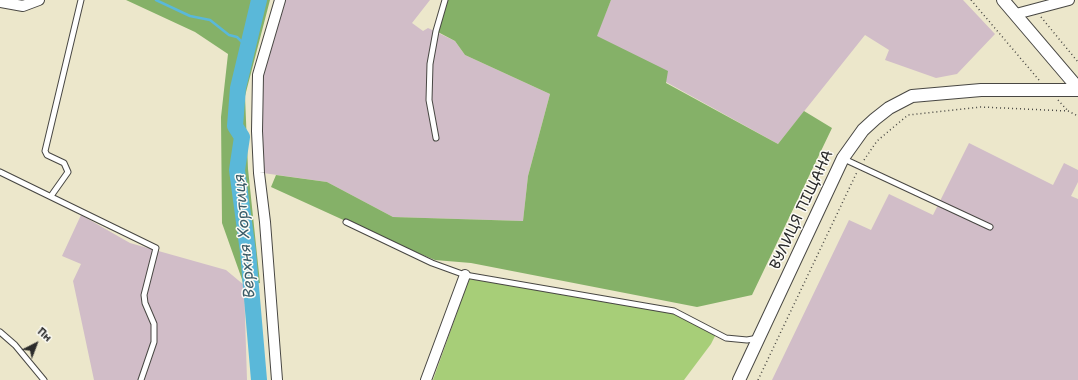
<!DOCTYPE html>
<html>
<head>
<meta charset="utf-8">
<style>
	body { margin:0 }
	#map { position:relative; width:1078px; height:380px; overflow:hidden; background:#ece7cb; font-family:"Shantell Sans",sans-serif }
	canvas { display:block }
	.north { position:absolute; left:16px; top:324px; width:40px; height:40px; -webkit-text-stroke:3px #fdfcf7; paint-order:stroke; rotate:42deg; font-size:11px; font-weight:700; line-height:16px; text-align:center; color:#2b2b2b }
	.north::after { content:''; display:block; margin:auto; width:14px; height:18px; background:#2b2b2b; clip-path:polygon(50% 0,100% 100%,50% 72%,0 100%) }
</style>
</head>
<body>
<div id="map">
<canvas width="1078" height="380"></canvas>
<div class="north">Пн</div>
</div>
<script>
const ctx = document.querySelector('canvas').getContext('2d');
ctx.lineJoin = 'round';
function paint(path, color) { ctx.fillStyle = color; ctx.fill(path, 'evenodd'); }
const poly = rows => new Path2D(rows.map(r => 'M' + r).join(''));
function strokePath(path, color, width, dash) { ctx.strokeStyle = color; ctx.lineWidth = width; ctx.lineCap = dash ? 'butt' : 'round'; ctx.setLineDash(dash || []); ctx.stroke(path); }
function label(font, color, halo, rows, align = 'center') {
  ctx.font = font + ' "Shantell Sans",sans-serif'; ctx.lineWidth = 3; ctx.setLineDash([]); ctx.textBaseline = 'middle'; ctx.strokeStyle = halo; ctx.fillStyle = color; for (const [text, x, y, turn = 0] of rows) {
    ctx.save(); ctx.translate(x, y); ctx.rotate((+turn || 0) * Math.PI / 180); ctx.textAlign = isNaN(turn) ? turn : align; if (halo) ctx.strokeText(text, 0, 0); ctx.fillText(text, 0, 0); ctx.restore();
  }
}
paint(poly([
	[279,0,430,0,412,23,423,31,428,28,455,41,465,55,550,94,528,176,523,221,393,217,327,182,256,172,253,75],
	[611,0,963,0,995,34,957,74,936,78,885,60,889,50,865,35,778,144,666,82,596,36],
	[969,143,1053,185,1064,163,1078,170,1078,182,1071,196,1078,199,1078,380,772,380,849,220,871,230,889,194,933,215],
	[81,215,130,243,226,270,244,285,247,380,94,380,73,281,81,264,62,256]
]), '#d1bdc8');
paint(poly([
	[469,279,674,311,716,334,711,344,684,380,433,380]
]), '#a7ce78');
paint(poly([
	[126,0,270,0,245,96,248,169,260,283,244,285,222,223,221,117,228,54,195,32],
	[445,0,611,0,597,36,668,71,666,83,778,144,804,111,832,128,752,295,697,307,471,263,435,260,396,244,271,187,276,175,327,182,393,217,523,221,528,176,550,94,465,55,455,41,436,31]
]), '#85b168');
strokePath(poly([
	[156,0,190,16,210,20,229,35,237,37,247,47]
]), '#5ab8d9', 2.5);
strokePath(poly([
	[259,380,248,252,237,170,242,137,235,126,238,88,259,0]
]), '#5ab8d9', 16);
const service = poly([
	[436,138,429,100,430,64,436,31,445,0],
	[844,159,990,227],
	[0,172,156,248,144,295,145,303,154,324,154,342,141,380],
	[51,196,68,172,64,163,47,155,45,151,81,0],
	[346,222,432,263,465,275,674,311,726,338,747,340,758,338],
	[0,332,15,345,44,380]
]);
const minor = poly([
	[0,2,23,6,39,0],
	[1016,14,1069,0],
	[277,380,265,222,259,173,257,131,258,75,280,0],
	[426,380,465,275]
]);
const tertiary = poly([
	[1003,0,1078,88],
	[739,380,843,158,863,130,875,119,889,108,912,96,981,90,1078,90]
]);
strokePath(service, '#484743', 7);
strokePath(minor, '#484743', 12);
strokePath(tertiary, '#484743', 14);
strokePath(poly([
	[971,0,1039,80],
	[1041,17,1078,62],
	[1058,100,1068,111],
	[864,160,877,141,908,115,981,107,1068,111,1078,116],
	[758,380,857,172]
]), '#484743', 1.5, [1, 3]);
strokePath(service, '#fff', 5);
strokePath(minor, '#fff', 10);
strokePath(tertiary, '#fff', 12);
label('15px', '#2b2b2b', '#fdfcf7', [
	["ВУЛИЦЯ ПІЩАНА",802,210,-65]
]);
label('italic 16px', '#3b5c68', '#fdfcf7', [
	["Верхня Хортиця",245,236,-95]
]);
</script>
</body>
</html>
